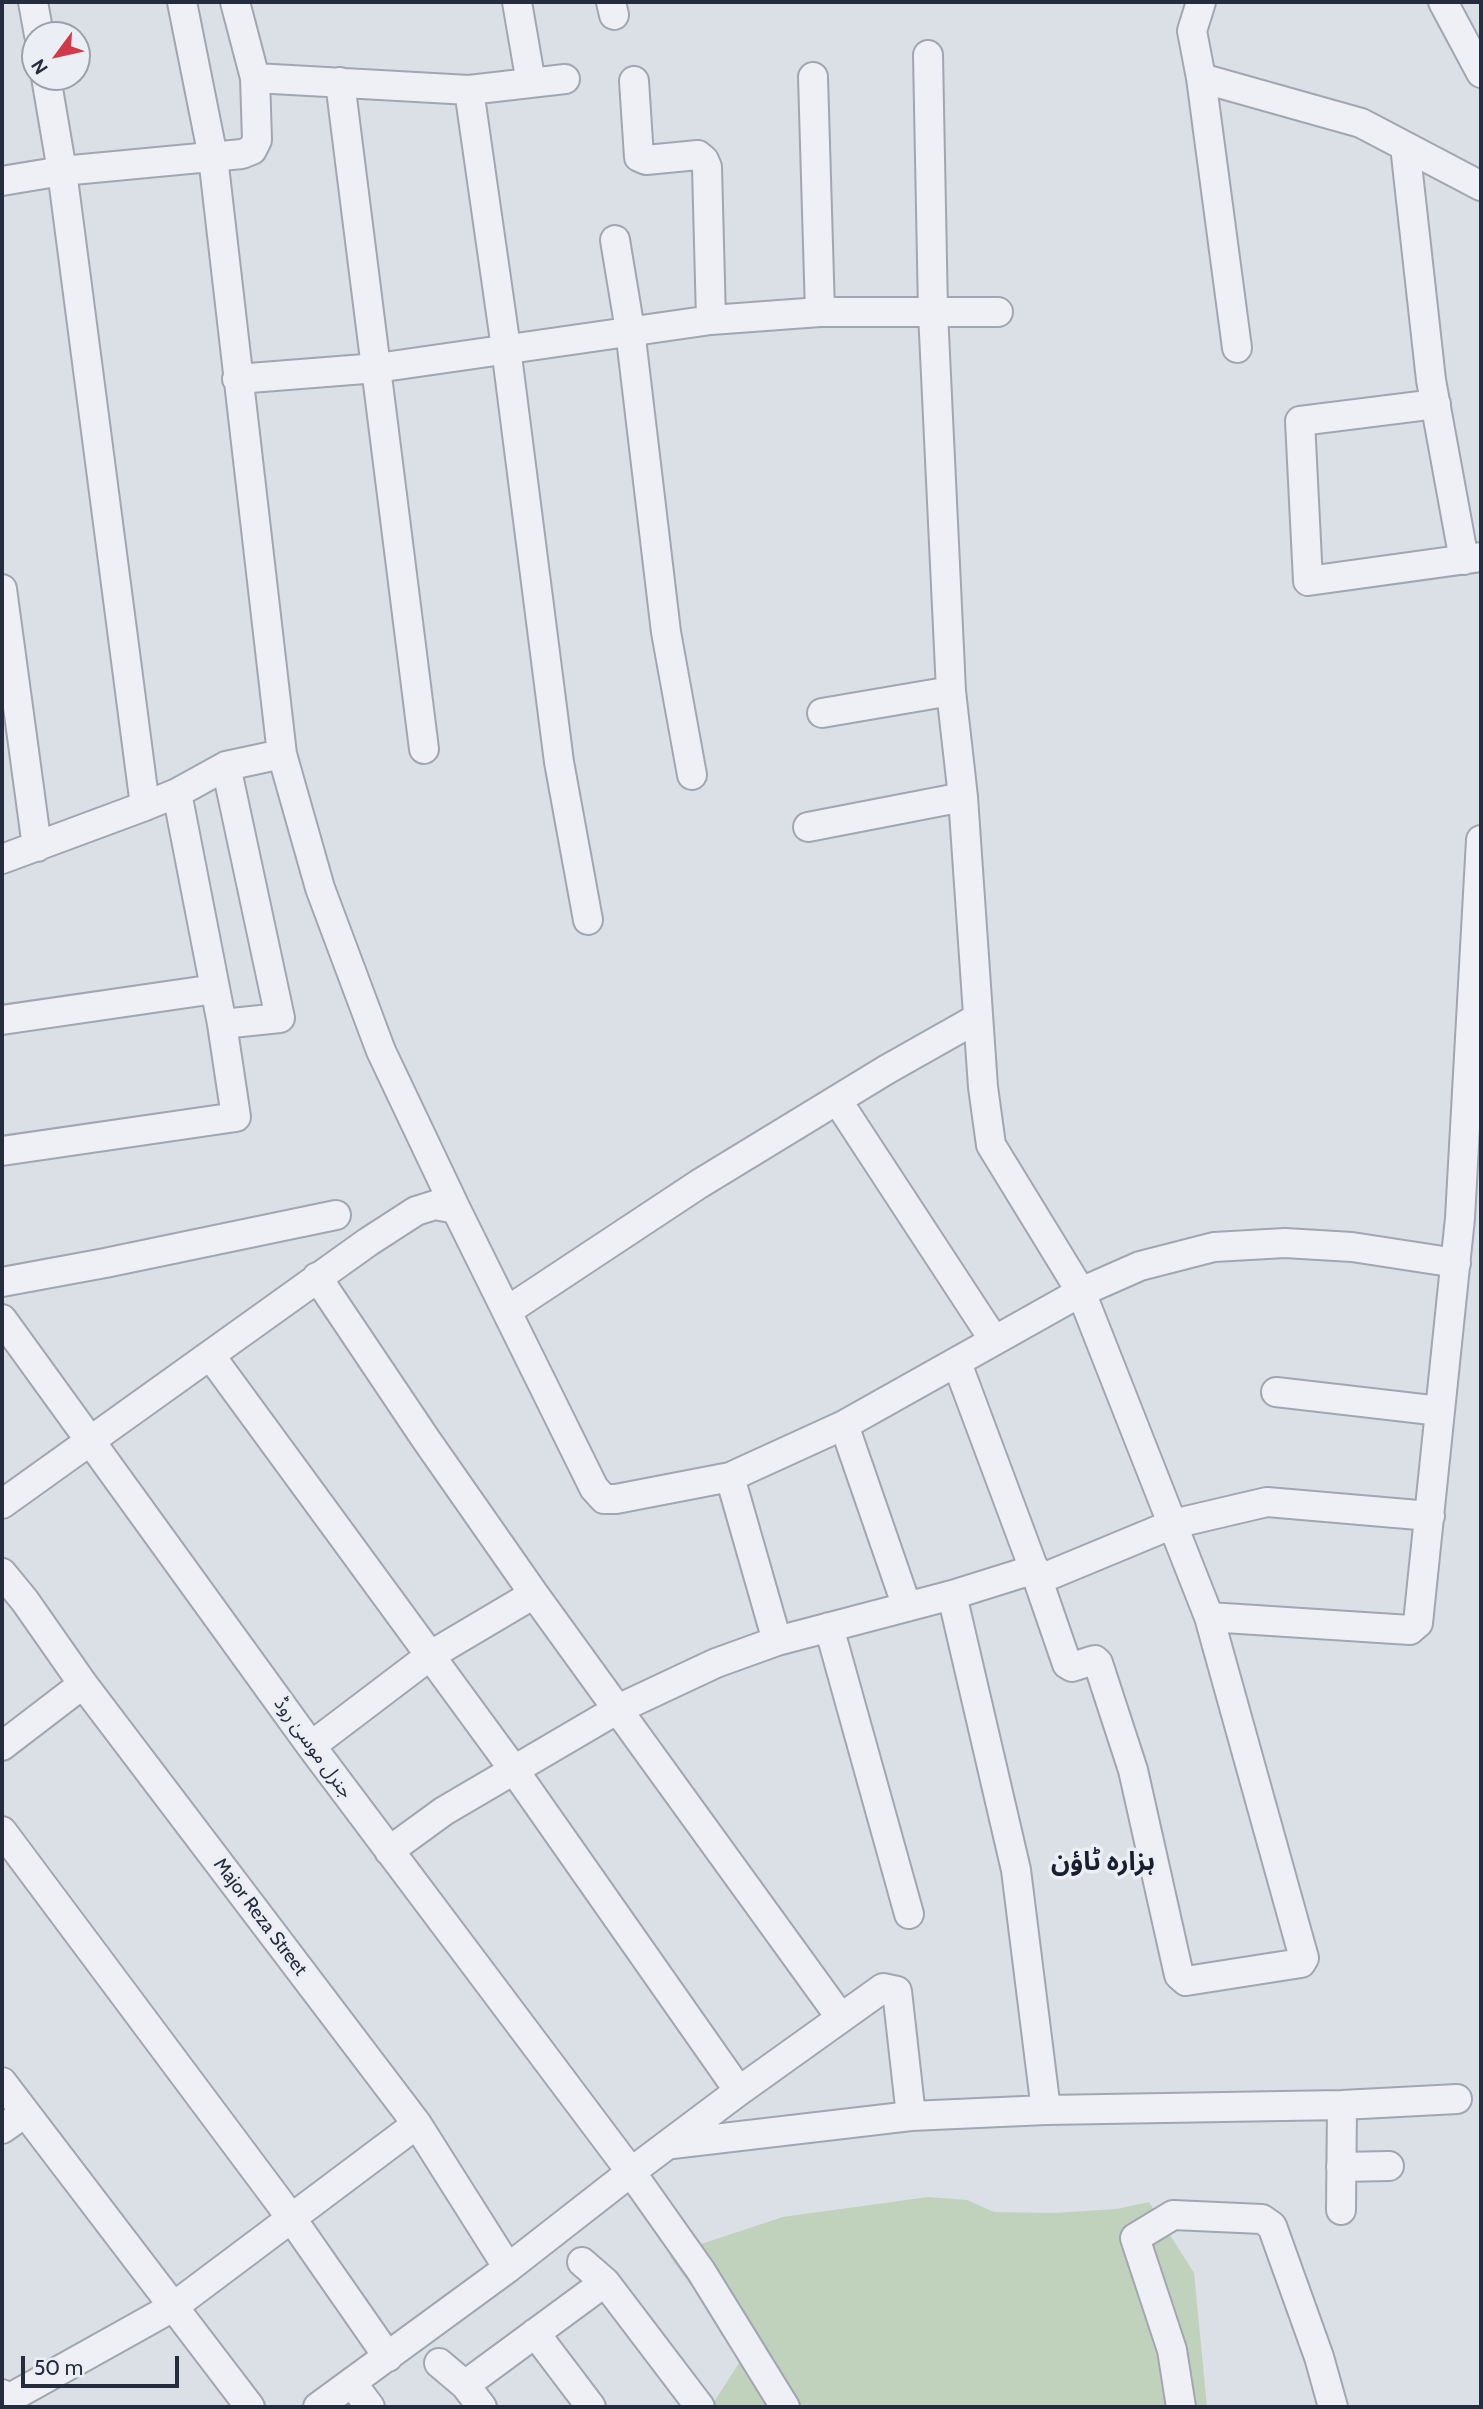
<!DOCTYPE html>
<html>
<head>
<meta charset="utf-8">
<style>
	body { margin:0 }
	#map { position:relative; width:1483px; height:2409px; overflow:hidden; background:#dbdfe6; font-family:Cabin,sans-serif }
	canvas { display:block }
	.frame { position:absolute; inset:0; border:4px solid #252c3d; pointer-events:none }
	.north { position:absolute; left:21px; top:21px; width:70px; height:70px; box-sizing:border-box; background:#ebeef4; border:2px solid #9ca0ab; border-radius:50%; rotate:237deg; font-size:19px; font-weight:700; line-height:28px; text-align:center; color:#252c3d }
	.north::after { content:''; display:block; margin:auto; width:24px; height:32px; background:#d23a49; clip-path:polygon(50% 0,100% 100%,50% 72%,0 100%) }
	.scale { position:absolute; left:21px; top:2356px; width:158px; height:32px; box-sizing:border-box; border:4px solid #252c3d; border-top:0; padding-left:9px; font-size:21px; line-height:24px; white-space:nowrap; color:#252c3d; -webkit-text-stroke:5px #ebeef4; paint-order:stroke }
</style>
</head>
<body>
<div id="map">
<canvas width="1483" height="2409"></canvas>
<div class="frame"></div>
<div class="north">N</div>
<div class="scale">50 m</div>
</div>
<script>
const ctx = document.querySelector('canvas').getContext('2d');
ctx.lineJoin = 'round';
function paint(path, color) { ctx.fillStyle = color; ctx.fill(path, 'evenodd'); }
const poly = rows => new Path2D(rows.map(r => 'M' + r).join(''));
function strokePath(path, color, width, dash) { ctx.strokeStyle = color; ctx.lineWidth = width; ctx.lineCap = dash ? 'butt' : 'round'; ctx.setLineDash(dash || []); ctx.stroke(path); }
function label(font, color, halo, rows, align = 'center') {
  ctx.font = font + ' Cabin,"Noto Sans Arabic",sans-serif'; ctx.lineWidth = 7; ctx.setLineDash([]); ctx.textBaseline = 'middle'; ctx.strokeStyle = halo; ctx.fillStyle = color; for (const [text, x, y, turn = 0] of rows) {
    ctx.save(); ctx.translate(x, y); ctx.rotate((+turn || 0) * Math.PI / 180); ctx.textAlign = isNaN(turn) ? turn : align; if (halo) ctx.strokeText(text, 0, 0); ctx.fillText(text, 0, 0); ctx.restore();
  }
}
paint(poly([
	[928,2197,967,2200,994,2212,1053,2213,1117,2209,1149,2202,1194,2273,1207,2407,714,2407,712,2405,756,2337,713,2315,670,2257,695,2246,783,2217]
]), '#c0d1bc');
const minor = poly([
	[33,2,39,35],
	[182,2,213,157,282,754,320,888,381,1051,456,1209],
	[517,2,531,83],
	[611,2,614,15],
	[1201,2,1192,31,1201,78,1237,348],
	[1443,2,1481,73],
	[928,55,933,312,951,691,963,797,983,1087,991,1145,1081,1292,1209,1617,1410,1630,1418,1623,1460,1218,1481,840],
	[46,77,62,171,145,806],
	[813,77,820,312],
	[255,78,469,90,565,79],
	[1201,78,1361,123,1481,186],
	[634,81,639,157,646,160,698,155,704,160,707,167,711,320],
	[340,82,424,749],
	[469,90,506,348,559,762,588,920],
	[1405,146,1431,380,1464,560],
	[2,181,62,171,242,154,252,150,257,140,255,78,235,2],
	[615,240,630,330,666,632,692,775],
	[237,379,377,368,711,320,820,312,998,312],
	[1436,404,1300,421,1308,581,1481,557],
	[2,589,37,847],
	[822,713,951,691],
	[808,827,963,797],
	[2,859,145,806,177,793,226,766,282,754],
	[2,1020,215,989],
	[222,1024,280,1018,226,766],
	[837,1100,994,1340],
	[2,1151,236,1117,222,1024,177,793],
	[317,1277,425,1438,534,1594,841,2018],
	[2,1282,105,1263,336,1215],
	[507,1311,699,1184,886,1070,978,1018],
	[2,1319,311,1746,631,2172,701,2271,785,2407],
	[210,1355,514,1770,739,2091],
	[957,1363,1038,1580,1067,1664,1072,1667,1091,1661,1095,1660,1098,1663,1133,1770,1179,1975,1186,1981,1301,1963,1304,1958,1209,1617],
	[1276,1392,1440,1411],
	[844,1425,907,1607],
	[730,1477,777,1641],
	[2,1504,368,1242,416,1211,435,1205,456,1209,594,1488,604,1499,616,1499,730,1477,844,1425,1081,1292,1140,1266,1214,1247,1285,1243,1352,1247,1456,1263],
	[2,1573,25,1601,83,1684,417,2124,508,2268],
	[1038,1580,1173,1524,1267,1502,1430,1516],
	[952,1595,1016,1870,1046,2110],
	[829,1627,909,1914],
	[2,1746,83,1684],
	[311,1746,431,1655,534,1594],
	[2,1831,292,2219,388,2357],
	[389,1851,444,1811,618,1709,716,1663,777,1641,952,1595,1035,1569],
	[2,2082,250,2407],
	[2,2129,25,2113],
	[672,2144,911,2116,1046,2110,1342,2105,1457,2099],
	[1341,2167,1389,2166],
	[1341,2210,1342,2105],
	[582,2262,605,2282,700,2407],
	[535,2333,591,2407],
	[439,2363,465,2385,482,2407],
	[352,2383,370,2407],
	[465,2385,605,2282],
	[2,2394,10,2398,173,2307,417,2124],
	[318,2407,508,2268,631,2172,739,2091,883,1988,897,1991,911,2116],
	[1181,2407,1172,2350,1135,2238,1173,2215,1262,2219,1272,2226,1319,2357,1333,2407]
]);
strokePath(minor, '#a1a6b0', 32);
strokePath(minor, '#eef0f5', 28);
label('19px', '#252c3d', '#ebeef4', [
	["جنرل موسیٰ روڈ",313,1748,54],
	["Major Reza Street",260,1917,53]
]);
label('bold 26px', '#171e2d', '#ebeef4', [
	["ہزارہ ٹاؤن",1103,1862]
]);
</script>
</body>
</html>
